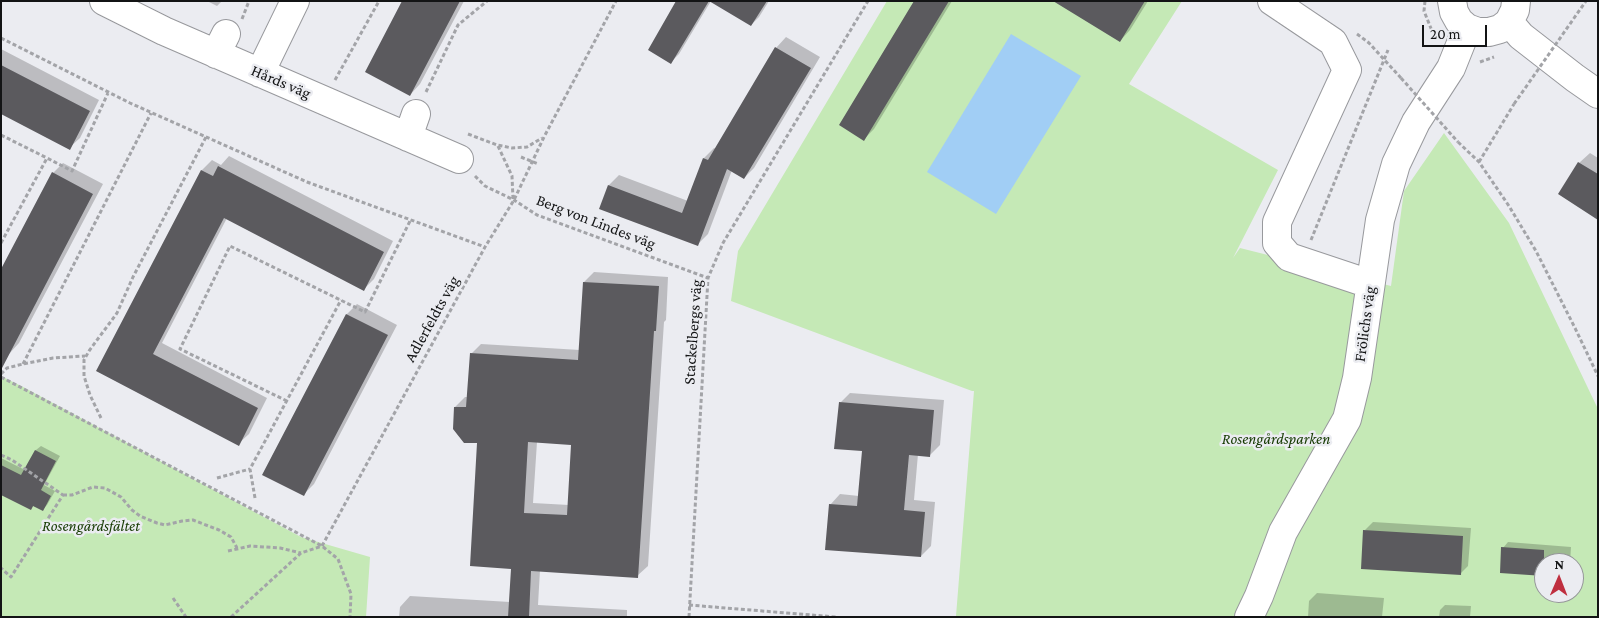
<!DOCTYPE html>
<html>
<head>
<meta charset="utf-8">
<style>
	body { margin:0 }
	#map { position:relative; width:1599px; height:618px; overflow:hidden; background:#ebecf1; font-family:"Crimson Pro",serif }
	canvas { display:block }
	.frame { position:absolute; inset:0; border:2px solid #131415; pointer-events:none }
	.north { position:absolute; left:1534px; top:553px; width:50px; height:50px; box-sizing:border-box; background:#ebecf1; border:1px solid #959699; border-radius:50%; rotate:1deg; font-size:14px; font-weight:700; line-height:20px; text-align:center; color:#131415 }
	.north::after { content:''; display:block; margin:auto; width:18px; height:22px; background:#bf2f3f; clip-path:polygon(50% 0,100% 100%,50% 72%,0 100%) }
	.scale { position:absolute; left:1422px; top:25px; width:65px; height:22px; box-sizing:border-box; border:2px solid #131415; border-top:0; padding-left:6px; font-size:15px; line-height:18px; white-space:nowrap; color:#131415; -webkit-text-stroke:4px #ebecf1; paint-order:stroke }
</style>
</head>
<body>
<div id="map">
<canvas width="1599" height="618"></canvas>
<div class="frame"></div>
<div class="north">N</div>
<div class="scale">20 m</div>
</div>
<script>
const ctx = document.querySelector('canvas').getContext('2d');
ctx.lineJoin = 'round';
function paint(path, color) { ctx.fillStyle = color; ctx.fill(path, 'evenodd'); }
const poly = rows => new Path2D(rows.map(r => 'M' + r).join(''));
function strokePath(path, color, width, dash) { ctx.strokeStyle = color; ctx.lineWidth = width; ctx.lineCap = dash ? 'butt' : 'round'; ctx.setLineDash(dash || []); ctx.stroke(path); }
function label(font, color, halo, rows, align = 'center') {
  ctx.font = font + ' "Crimson Pro",serif'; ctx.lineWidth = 5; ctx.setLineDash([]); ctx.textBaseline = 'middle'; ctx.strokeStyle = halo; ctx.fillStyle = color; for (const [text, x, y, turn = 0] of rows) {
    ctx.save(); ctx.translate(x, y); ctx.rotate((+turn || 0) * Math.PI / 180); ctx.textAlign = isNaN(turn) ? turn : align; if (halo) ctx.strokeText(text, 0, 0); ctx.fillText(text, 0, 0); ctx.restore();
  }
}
paint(poly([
	[887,1,1182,1,1129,84,1278,170,1233,258,1240,248,1391,286,1404,191,1444,133,1509,223,1598,409,1598,617,956,616,974,391,972,391,731,301,738,251],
	[1544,563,1574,563,1574,593,1544,593],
	[1,376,25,388,301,537,370,557,366,617,1,617]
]), '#c5e9b6');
paint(poly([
	[1011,34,1081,76,996,214,927,172]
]), '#a1cef5');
paint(poly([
	[207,1,222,1,217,6],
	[404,1,464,1,420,84,410,95],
	[678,1,711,1,679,54,671,62],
	[711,1,769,1,759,17,751,25],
	[916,1,952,1,874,129,864,139],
	[1055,1,1148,1,1130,30,1120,41],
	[786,37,820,57,754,168,744,178,732,170,708,234,698,244,600,208,609,185,619,175,688,201,704,158,714,148,716,149,776,48],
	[1,49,99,100,80,138,69,148,1,113],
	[1590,153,1598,158,1598,218,1579,163],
	[229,156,393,241,374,279,364,289,227,218,162,343,267,398,249,434,238,444,97,371,202,170,212,160,221,165],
	[63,163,103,184,19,343,9,354,53,173],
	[594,272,668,277,666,320,664,322,648,566,637,576,540,570,538,605,627,610,627,617,399,617,400,607,410,596,510,602,512,567,479,442,455,407,465,397,468,397,471,354,481,344,580,350,584,282],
	[537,442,572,444,569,505,533,503],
	[357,304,397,325,314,484,303,495,263,474,347,314],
	[850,393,944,400,940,445,930,455,918,454,914,500,935,502,931,546,921,556,830,505,840,494,859,496,863,450,840,403],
	[41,446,60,456,44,485,55,491,47,505,43,509,34,505,31,509,1,493,1,458,25,470,36,450],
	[1373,522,1471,528,1468,566,1460,574,1365,530],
	[1508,542,1571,547,1570,563,1544,563,1544,574,1503,548],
	[1317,593,1384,598,1382,617,1308,617,1309,601],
	[1445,605,1471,606,1470,617,1439,617,1440,610]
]), '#0003');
paint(poly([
	[402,1,460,1,410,96,365,72],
	[676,1,709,1,671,64,648,50],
	[709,1,767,1,751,26],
	[914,1,949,1,864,141,839,125],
	[1053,1,1145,1,1120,42],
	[775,47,811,68,744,179,727,169,698,246,599,209,608,185,682,213,703,158,708,160],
	[1,65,90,111,70,150,1,114],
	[1578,162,1598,174,1598,220,1558,194],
	[218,166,384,252,364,291,224,218,153,354,258,408,239,446,96,371,201,170,213,176],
	[52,172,93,194,1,370,1,269],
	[583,282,659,286,656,331,654,331,638,578,531,571,529,617,508,617,511,569,470,566,477,443,464,443,453,429,454,407,466,407,470,353,578,360],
	[528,442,571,445,567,515,524,513],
	[346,314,388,335,304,496,262,475],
	[839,402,934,410,930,457,909,455,904,510,925,512,921,557,825,550,829,504,857,506,862,451,834,449],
	[35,450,56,461,41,490,51,496,43,511,33,506,31,510,1,495,1,465,21,475],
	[1363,530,1463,536,1461,575,1361,569],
	[1501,547,1544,550,1544,576,1500,573]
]), '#5b5a5e');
const minor = poly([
	[104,1,164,31,459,159],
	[1272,1,1333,42,1347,70,1277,222,1277,243,1289,257,1370,284],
	[1452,1,1454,12,1459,21,1467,28,1478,32,1489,32,1500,29,1509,22,1515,10,1516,1],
	[1509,22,1521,36,1575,78,1598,94],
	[216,54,226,34],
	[260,73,295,1],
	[408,137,416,114],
	[1249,617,1259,596,1283,532,1347,419,1357,378,1380,220,1396,164,1416,122,1451,68,1467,28]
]);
strokePath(minor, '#98999d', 30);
strokePath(poly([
	[1425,1,1424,11,1432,31,1437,34],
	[242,19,249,1],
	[1357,34,1369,43,1401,78],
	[1,38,130,103,307,182,485,247],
	[1480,62,1494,57],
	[335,80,379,1],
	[426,92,458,25,487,1],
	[468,134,497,145,512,148,527,147,542,138],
	[1,135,47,158],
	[1458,142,1479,162,1509,206,1536,251,1575,328,1598,376],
	[498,146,512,176,513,199],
	[521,157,538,164],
	[1479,162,1514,104],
	[475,176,485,186,514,200,537,215,708,278],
	[1311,240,1388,50],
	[1,243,47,158,72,171,108,93],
	[23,364,151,113],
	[1,374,7,368,23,364,53,358,85,356],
	[1,377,322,546,338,559,351,594,350,617],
	[287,401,180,349,230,246,365,312,410,221],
	[101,418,90,395,84,376,84,360,89,351,117,313,133,277,206,137],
	[1,455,12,460,63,495,11,577,1,568],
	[217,478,250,469],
	[63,495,72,495,93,487,105,488,121,497,132,510,140,516,157,523,165,525,182,521,193,520,219,530,231,537,237,548],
	[255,498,250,469,341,300],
	[228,551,250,546,280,548,301,553],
	[173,598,186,617],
	[689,605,836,617],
	[231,617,301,553,322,546,485,247,514,200,544,137,616,1],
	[689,617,708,278,723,243,868,1]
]), '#a3a4a8', 3, [4, 2.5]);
strokePath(minor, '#fff', 28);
strokePath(poly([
	[1401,78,1458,142],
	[1514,104,1586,1]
]), '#a3a4a8', 3, [4, 2.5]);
label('16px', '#131415', '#ebecf1', [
	["Hårds väg",281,82,23],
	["Berg von Lindes väg",596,222,21],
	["Adlerfeldts väg",432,319,-61],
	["Frölichs väg",1365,324,-82],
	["Stackelbergs väg",693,332,-86]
]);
label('italic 16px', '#153a00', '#ebecf1', [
	["Rosengårdsparken",1276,439],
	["Rosengårdsfältet",91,526]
]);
</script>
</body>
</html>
